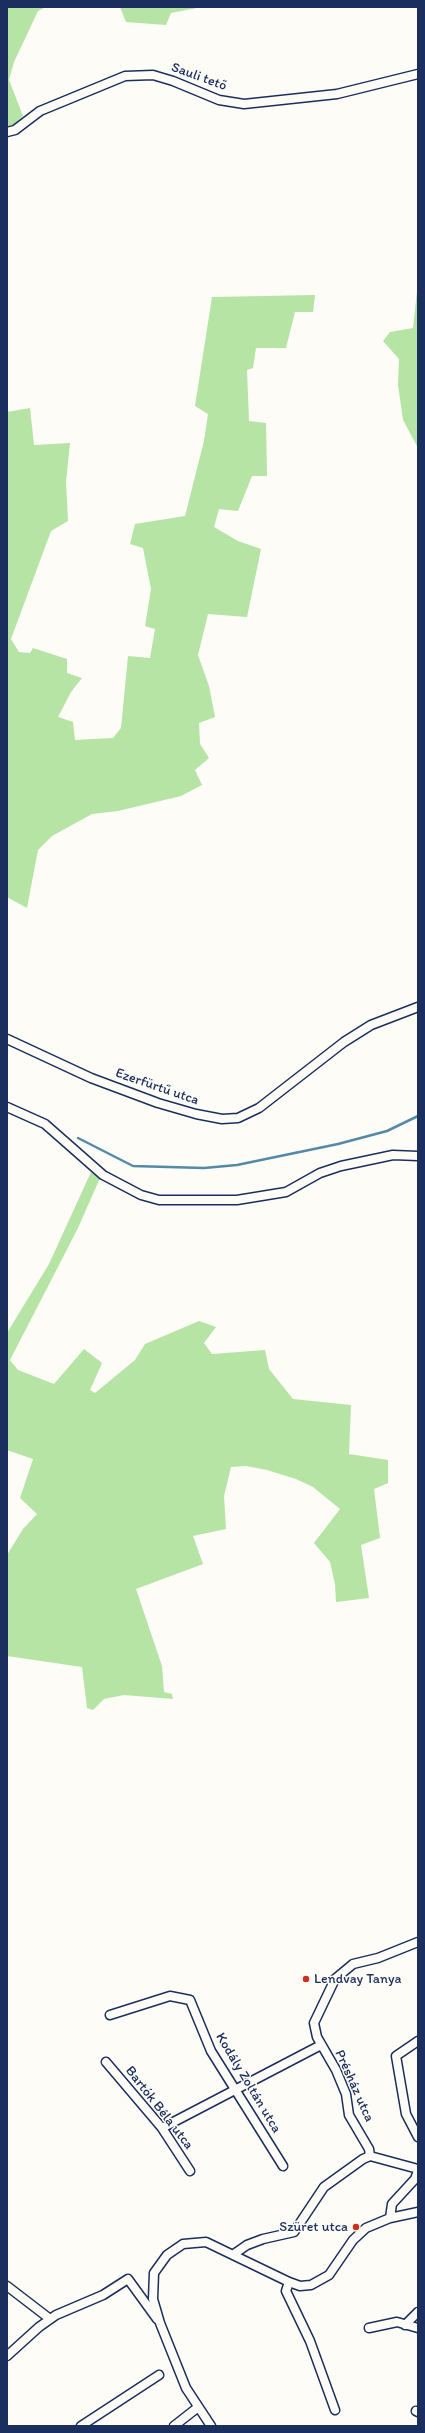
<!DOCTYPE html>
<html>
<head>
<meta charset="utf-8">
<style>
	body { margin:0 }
	#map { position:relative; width:425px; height:2433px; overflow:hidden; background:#fdfcf7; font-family:Itim,sans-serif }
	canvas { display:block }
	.frame { position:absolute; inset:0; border:8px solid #1b2f5e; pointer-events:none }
</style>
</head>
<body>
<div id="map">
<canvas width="425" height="2433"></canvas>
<div class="frame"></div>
</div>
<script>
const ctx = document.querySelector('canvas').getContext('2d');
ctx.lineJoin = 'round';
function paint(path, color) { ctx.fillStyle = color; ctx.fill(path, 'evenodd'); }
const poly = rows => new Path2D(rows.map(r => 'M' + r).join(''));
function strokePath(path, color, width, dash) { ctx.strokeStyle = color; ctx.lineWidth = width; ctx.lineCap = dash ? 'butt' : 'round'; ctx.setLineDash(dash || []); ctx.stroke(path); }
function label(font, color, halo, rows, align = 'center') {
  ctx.font = font + ' Itim,sans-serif'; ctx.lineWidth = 3; ctx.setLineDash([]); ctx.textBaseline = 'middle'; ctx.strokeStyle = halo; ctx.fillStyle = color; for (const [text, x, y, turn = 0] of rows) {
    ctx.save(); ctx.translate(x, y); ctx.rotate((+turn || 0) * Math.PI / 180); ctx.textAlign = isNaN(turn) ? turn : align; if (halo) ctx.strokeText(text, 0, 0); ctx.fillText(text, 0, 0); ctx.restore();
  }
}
paint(poly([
	[7,7,46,7,38,11,14,62,9,80,23,116,13,126,7,126],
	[120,7,202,7,171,13,166,25,126,22],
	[418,282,418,448,403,420,398,385,399,359,383,341,390,332,413,328],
	[315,295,313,312,295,312,286,348,256,348,253,368,247,370,249,421,266,423,267,476,252,476,238,511,219,509,214,527,238,541,261,549,247,617,208,614,198,655,209,686,215,717,199,723,200,744,209,758,195,770,202,785,181,796,118,811,92,814,52,836,38,850,27,908,7,897,7,412,30,408,34,445,70,443,66,482,68,521,51,531,11,639,19,652,30,653,33,648,67,659,67,673,82,678,71,692,58,717,73,722,75,740,113,738,121,728,128,656,150,658,155,629,145,626,151,589,143,548,130,544,135,524,185,516,204,441,208,414,195,406,212,297],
	[91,1172,100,1178,78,1228,10,1360,18,1370,54,1384,84,1349,102,1363,90,1390,95,1393,135,1360,145,1344,199,1321,216,1327,204,1343,212,1354,265,1350,269,1369,293,1399,351,1405,349,1454,388,1460,388,1483,374,1489,380,1538,361,1545,369,1598,336,1602,335,1584,330,1562,314,1543,340,1509,313,1487,296,1479,267,1470,246,1466,231,1467,224,1496,226,1529,193,1536,203,1564,136,1589,162,1666,164,1692,172,1694,173,1699,124,1695,104,1699,93,1710,87,1708,82,1667,7,1656,7,1555,23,1529,37,1514,20,1498,33,1459,7,1450,7,1333,49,1264]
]), '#b5e4a4');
strokePath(poly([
	[78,1138,133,1166,204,1168,237,1165,338,1144,387,1131,418,1116]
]), '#5489a8', 2.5);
const minor = poly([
	[7,132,15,130,40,111,125,76,153,75,173,81,219,100,244,104,337,94,418,74],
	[7,1039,91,1078,158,1103,196,1114,222,1119,238,1118,259,1108,344,1042,371,1025,418,1007],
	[7,1107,45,1124,103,1175,141,1195,159,1200,237,1200,286,1192,320,1173,341,1166,393,1155,418,1156],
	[110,2015,170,1996,190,2000,211,2051,283,2166],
	[418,2041,396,2056,406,2114,418,2137],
	[106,2062,162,2128,190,2171],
	[162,2128,321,2045],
	[370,2156,369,2149,349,2115,346,2094,336,2070,317,2037,314,2023,335,1979,353,1964,378,1958,418,1942],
	[390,2218,392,2204,415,2179,418,2171],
	[234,2254,247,2245,263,2239,294,2232,324,2187,363,2159,370,2156,418,2169],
	[289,2282,286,2291,310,2341,335,2410],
	[7,2286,50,2319],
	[405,2325,418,2312],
	[369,2328,397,2322,418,2328],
	[7,2356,39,2327,56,2315,103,2295,128,2279,157,2319],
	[416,2411,418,2412],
	[81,2426,159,2375],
	[174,2426,197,2408],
	[211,2426,186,2388,160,2323,153,2299,154,2273,167,2255,183,2244,206,2242,289,2282,300,2286,311,2285,329,2275,353,2240,366,2228,390,2218,418,2212]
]);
strokePath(minor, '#1b2f5e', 11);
strokePath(minor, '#fdfcf7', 8);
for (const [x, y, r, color] of [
	[306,1979,4,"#c8321e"],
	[356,2227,4,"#c8321e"]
]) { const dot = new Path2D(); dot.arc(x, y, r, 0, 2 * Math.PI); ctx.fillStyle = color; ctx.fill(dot); strokePath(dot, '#fdfcf7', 1.5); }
label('14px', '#1b2f5e', '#fdfcf7', [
	["Sauli tető",199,77,20],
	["Ezerfürtű utca",157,1087,19],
	["Kodály Zoltán utca",248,2083,59],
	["Présház utca",354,2086,66],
	["Bartók Béla utca",159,2108,52]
]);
label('14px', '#1b2f5e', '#fdfcf7', [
	["Lendvay Tanya",314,1979],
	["Szüret utca",348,2227,"right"]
], 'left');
</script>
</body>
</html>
